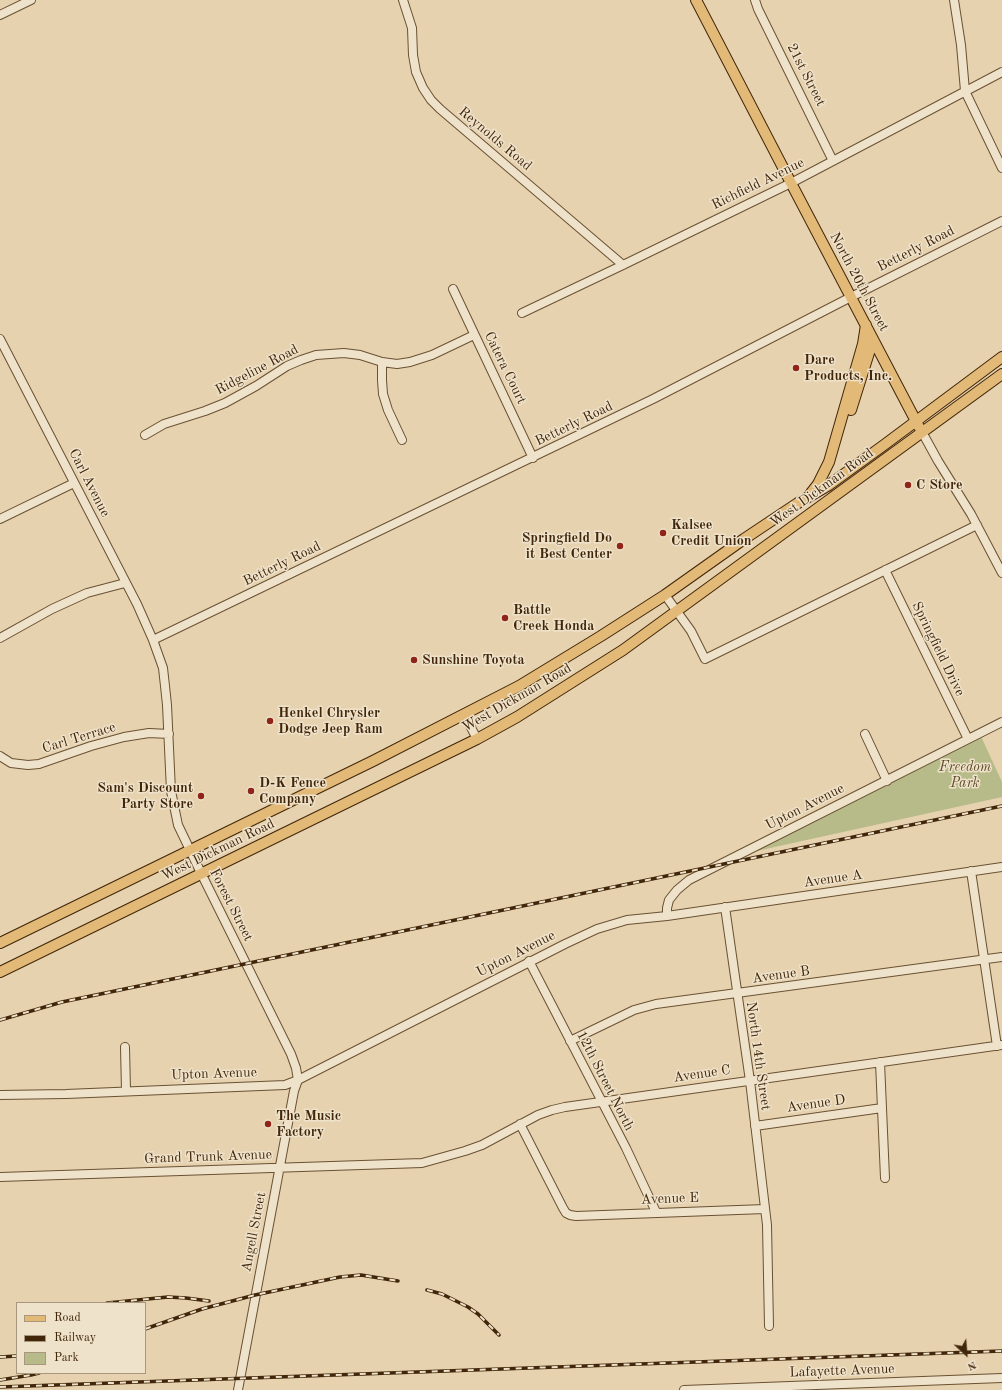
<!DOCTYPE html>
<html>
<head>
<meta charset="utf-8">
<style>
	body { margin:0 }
	#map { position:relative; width:1002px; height:1390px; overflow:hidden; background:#e6d2af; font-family:"Old Standard TT",serif }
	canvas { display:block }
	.legend { position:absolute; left:16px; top:1302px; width:130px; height:72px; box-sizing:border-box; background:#efe2cb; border:1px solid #a9977d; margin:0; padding:5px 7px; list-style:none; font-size:12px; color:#412609 }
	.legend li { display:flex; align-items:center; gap:8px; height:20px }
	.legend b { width:20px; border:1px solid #a9977d }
	.north { position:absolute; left:946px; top:1334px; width:40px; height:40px; -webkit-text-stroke:3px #efe2cb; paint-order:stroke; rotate:154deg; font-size:11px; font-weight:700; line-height:16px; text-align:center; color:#412609 }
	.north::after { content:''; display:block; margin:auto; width:14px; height:18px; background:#412609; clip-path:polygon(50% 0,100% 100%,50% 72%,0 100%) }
</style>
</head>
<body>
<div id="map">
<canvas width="1002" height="1390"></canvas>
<ul class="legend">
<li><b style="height:5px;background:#e3b978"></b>Road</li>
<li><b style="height:5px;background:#412609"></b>Railway</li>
<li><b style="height:11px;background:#b7bb89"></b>Park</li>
</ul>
<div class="north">N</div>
</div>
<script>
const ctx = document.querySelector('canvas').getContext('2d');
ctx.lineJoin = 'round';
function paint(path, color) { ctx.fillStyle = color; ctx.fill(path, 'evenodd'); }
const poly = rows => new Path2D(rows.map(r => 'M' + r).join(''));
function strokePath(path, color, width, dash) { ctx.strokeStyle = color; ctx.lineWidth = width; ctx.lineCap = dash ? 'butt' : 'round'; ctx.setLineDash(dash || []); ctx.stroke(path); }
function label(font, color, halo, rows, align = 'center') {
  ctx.font = font + ' "Old Standard TT",serif'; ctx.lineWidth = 3; ctx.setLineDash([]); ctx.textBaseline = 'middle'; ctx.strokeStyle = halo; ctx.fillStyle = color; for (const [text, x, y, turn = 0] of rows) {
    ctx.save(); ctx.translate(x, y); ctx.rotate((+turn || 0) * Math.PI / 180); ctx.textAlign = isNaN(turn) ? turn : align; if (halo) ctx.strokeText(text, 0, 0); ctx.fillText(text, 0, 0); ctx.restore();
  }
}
paint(poly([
	[980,734,1002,782,1002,797,743,854]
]), '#b7bb89');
const minor = poly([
	[403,0,412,28,413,55,416,72,423,88,431,100,440,109,623,265],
	[755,0,758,9,833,161],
	[954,0,961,45,965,91,1002,168],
	[0,15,31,0],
	[453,289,533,458],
	[522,313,623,265,791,183,1002,72],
	[0,339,137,604,153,640,163,668,165,686,167,705,171,791,178,825,201,873,291,1054,296,1068,298,1080,294,1091,238,1390],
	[382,362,382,380,383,394,388,410,402,440],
	[922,432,938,461,971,514,1002,573],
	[145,435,164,424,205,411,225,403,256,386,287,366,301,360,316,355,344,353,360,355,382,362,397,364,410,362,432,355,474,335],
	[0,519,74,483],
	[885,570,968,739],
	[665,595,691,631,705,659,977,525],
	[0,638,52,609,87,593,125,583],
	[153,640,653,399,851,297,1002,221],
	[464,714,477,739],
	[865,734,887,781],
	[0,756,11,763,28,765,39,764,91,746,124,737,149,733,169,734],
	[971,871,997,1046],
	[725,907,750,1081,767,1225,769,1326],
	[667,916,667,908,669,900,677,890,689,880,1002,722],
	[529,961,626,1148,656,1212],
	[570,1041,634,1010,656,1004,1002,957],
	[125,1047,126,1091],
	[880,1062,885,1178],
	[0,1095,66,1094,285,1085,298,1080,565,944,597,929,627,920,667,916,1002,867],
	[520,1124,563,1208,566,1213,570,1215,576,1216,765,1209],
	[755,1126,882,1108],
	[0,1177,422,1163,465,1151,482,1145,538,1115,552,1110,565,1107,1002,1045],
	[684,1390,1002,1378]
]);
const major = poly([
	[696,0,791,183,919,427],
	[851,410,873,340],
	[811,493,818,484,829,462,863,344,866,325],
	[0,943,373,761,519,686,601,636,665,595,744,539,798,503,829,485,884,445,1002,357],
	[0,972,477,739,517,717,623,650,1002,374]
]);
strokePath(minor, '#6a5132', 10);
strokePath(major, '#412609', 12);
strokePath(minor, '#efe2cb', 8);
strokePath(major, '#e3b978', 10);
const rail = poly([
	[0,1020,62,1002,115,991,1002,806],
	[427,1290,442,1294,468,1307,478,1314,499,1335],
	[107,1303,168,1297,186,1298,209,1301],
	[145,1329,202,1309,255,1295,340,1277,361,1275,398,1281],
	[0,1357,17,1356],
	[0,1380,31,1375,39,1373],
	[0,1387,1002,1351]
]);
strokePath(rail, '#412609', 3.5);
strokePath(rail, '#efe2cb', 2, [6]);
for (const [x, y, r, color] of [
	[796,368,4,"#8f2418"],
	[908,485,4,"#8f2418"],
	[663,533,4,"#8f2418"],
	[620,546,4,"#8f2418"],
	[505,618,4,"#8f2418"],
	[414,660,4,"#8f2418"],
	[270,721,4,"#8f2418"],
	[251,791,4,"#8f2418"],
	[201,796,4,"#8f2418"],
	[268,1124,4,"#8f2418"]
]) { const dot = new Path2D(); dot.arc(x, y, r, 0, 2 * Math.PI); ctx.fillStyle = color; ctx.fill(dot); strokePath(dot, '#efe2cb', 1.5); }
label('14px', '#412609', '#efe2cb', [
	["21st Street",806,75,63],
	["Reynolds Road",495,139,40],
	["Richfield Avenue",758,184,-26],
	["Betterly Road",916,249,-27],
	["North 20th Street",859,282,62],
	["Catera Court",505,368,64],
	["Ridgeline Road",257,370,-28],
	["Betterly Road",574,424,-26],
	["Carl Avenue",89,483,63],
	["West Dickman Road",822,488,-36],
	["Betterly Road",282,564,-26],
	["Springfield Drive",938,649,64],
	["West Dickman Road",517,698,-30],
	["Carl Terrace",79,738,-17],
	["Upton Avenue",805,807,-27],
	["West Dickman Road",218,850,-26],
	["Avenue A",833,879,-8],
	["Forest Street",231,905,63],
	["Upton Avenue",516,954,-27],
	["Avenue B",781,975,-8],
	["North 14th Street",758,1056,82],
	["Upton Avenue",214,1074,-2],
	["Avenue C",702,1074,-8],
	["12th Street North",605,1081,63],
	["Avenue D",816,1104,-8],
	["Grand Trunk Avenue",208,1157,-2],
	["Avenue E",670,1199,-2],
	["Angell Street",254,1232,-79],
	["Lafayette Avenue",842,1371,-2]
]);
label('bold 14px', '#412609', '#efe2cb', [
	["Dare",804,360],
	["Products, Inc.",804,376],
	["C Store",916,485],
	["Kalsee",671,525],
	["Credit Union",671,541],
	["Springfield Do",612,538,"right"],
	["it Best Center",612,554,"right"],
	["Battle",513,610],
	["Creek Honda",513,626],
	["Sunshine Toyota",422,660],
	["Henkel Chrysler",278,713],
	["Dodge Jeep Ram",278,729],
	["D-K Fence",259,783],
	["Company",259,799],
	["Sam's Discount",193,788,"right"],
	["Party Store",193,804,"right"],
	["The Music",276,1116],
	["Factory",276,1132]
], 'left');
label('italic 14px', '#5e4b29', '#efe2cb', [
	["Freedom",965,767],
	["Park",965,783]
]);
</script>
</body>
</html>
